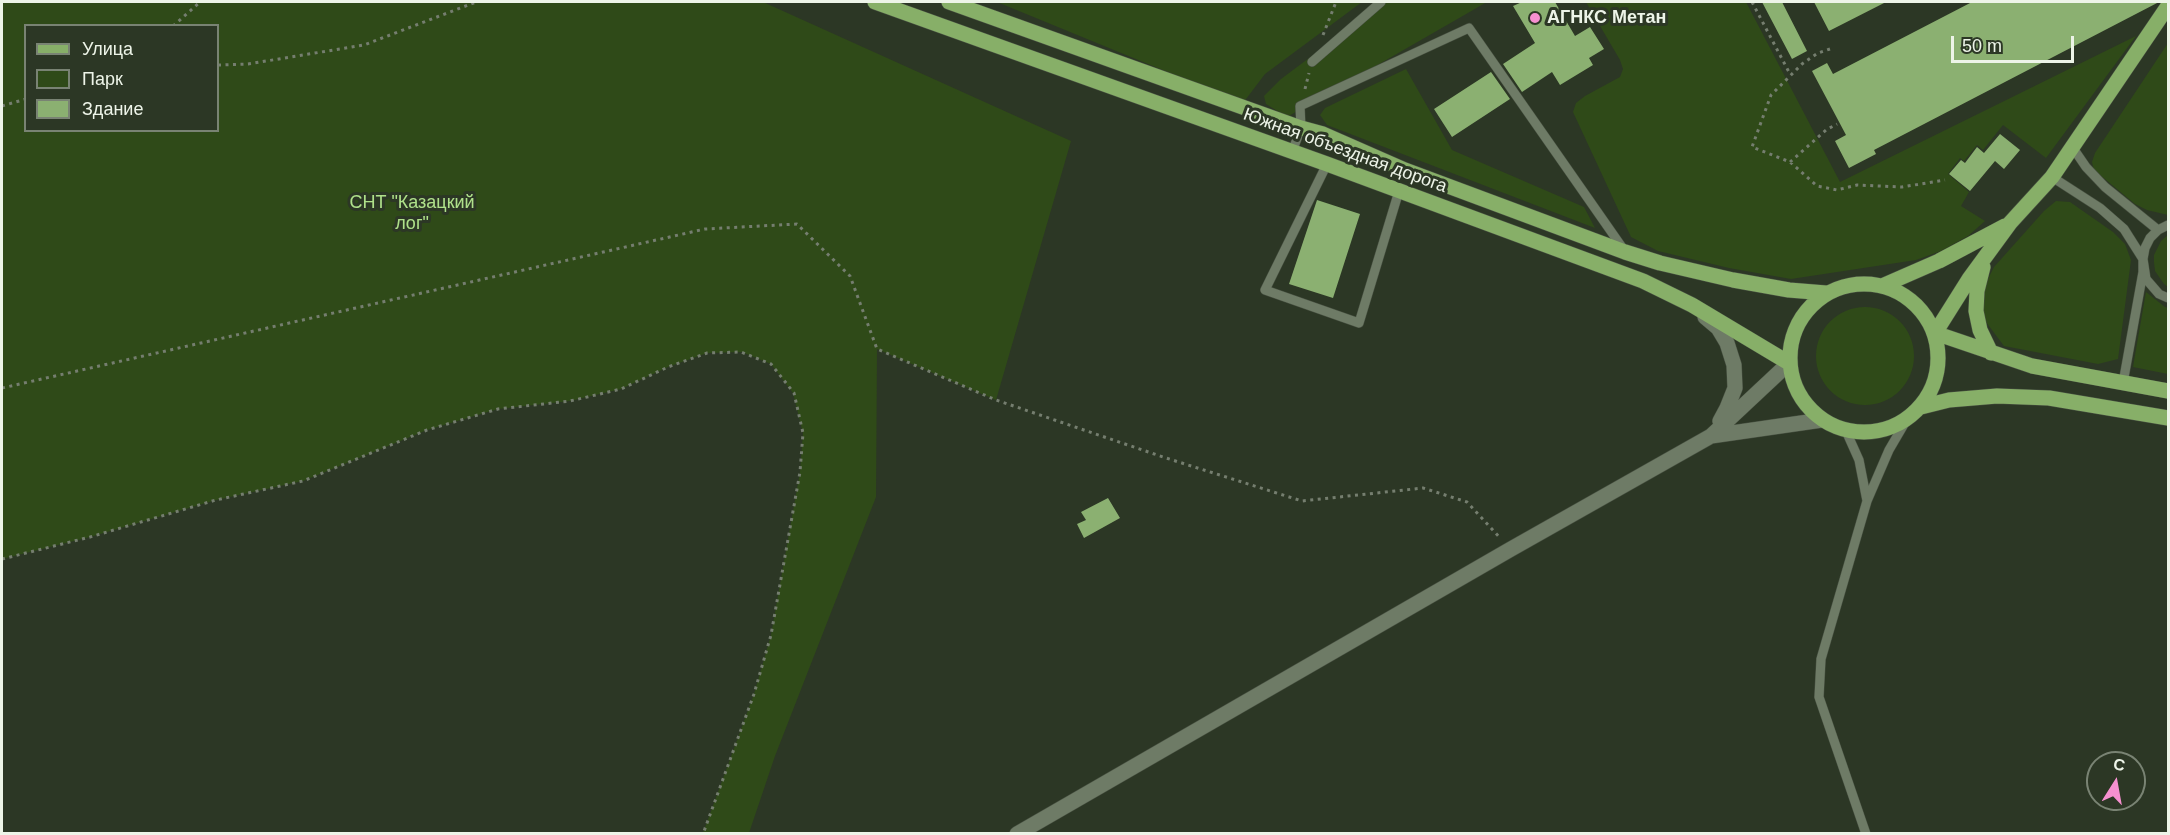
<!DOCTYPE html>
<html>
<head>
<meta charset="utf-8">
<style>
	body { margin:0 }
	#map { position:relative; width:2170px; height:835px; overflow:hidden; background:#2c3725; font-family:Helvetica,sans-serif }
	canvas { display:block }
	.frame { position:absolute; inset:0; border:3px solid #edf4e8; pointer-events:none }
	.legend { position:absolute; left:24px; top:24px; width:195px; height:108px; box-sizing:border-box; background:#2c3725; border:2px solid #798373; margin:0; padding:8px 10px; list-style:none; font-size:18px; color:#edf4e8 }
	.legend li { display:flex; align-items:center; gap:12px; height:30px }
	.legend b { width:30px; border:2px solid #798373 }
	.north { position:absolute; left:2086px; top:751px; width:60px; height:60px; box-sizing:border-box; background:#2c3725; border:2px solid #798373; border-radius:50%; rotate:11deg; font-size:16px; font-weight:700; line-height:24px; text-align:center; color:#edf4e8 }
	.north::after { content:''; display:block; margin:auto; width:21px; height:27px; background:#f690d0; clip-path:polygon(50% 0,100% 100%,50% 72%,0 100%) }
	.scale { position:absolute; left:1951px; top:36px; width:123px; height:27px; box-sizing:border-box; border:3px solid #edf4e8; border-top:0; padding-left:8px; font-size:18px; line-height:21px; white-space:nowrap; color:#edf4e8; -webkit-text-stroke:4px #2c3725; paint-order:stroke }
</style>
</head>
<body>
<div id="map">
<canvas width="2170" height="835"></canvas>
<div class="frame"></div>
<ul class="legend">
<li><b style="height:8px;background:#87af68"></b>Улица</li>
<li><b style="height:16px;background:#2f4a18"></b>Парк</li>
<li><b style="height:16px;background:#8bb071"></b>Здание</li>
</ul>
<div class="north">С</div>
<div class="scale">50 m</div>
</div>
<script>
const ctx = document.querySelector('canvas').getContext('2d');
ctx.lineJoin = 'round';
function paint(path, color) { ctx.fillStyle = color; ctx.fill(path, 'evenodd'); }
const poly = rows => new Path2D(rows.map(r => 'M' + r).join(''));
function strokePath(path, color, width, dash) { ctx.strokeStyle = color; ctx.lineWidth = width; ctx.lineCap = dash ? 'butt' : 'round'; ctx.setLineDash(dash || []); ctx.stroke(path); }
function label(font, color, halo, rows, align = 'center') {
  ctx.font = font + ' Helvetica,sans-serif'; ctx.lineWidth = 6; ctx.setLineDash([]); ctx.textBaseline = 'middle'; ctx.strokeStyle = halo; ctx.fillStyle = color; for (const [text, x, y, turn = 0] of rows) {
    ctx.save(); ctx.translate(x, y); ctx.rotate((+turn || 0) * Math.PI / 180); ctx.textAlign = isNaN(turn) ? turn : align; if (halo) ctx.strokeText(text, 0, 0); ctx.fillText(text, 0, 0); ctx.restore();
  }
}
paint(poly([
	[2,2,763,2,1071,141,996,400,877,349,876,497,775,756,749,833,703,833,754,694,771,635,800,472,803,433,793,393,771,364,742,352,707,353,668,367,621,389,570,401,498,409,427,430,303,481,216,500,90,537,2,559],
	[26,26,218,26,218,130,26,130],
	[997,2,1362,2,1265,74,1243,103],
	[1384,2,1487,2,1287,117,1266,104,1264,96,1281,79],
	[1586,2,1746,2,1840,182,2136,36,2046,158,2003,125,1983,150,1977,145,1964,161,1960,158,1948,174,1969,192,1961,206,1985,221,1968,236,1941,251,1916,260,1791,279,1729,268,1658,251,1631,237,1573,112,1576,103,1585,96,1620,77,1623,69,1620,60],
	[2168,43,2168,215,2147,210,2135,204,2094,170,2092,162,2095,153],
	[1406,69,1452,150,1584,207,1595,228,1327,125,1320,115,1325,108],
	[2056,201,2070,202,2113,232,2125,244,2131,260,2118,359,2098,364,2004,346,1983,318,1981,293,1994,267,2044,211],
	[2168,235,2168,287,2164,284,2155,271,2154,262,2154,255,2161,241],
	[2146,292,2165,307,2168,308,2168,374,2133,367],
	'1816 356a49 49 0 1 1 98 0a49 49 0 1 1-98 0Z'
]), '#2f4a18');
paint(poly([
	[1522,2,1555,2,1575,36,1590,27,1604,49,1589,58,1593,65,1560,85,1552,72,1522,92,1503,64,1535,43,1513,6],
	[1762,2,1782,2,1807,51,1792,59],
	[1814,2,1886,2,1829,31],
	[1972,2,2159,2,1874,150,1876,154,1849,168,1835,141,1846,135,1812,71,1827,63,1833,74],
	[1491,72,1510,99,1452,137,1434,109],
	[2000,134,2020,150,2004,169,1995,161,1970,191,1949,174,1961,160,1965,163,1977,147,1984,153],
	[1317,200,1360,214,1333,298,1289,284],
	[1108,498,1120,518,1084,538,1077,524,1086,520,1081,512]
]), '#8bb071');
const lane = poly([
	[1312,62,1381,2],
	[2073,148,2086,167,2105,187,2158,230],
	[1292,152,1301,128,1300,106,1469,28,1624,250],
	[1327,164,1265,290,1359,323,1399,191],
	[2052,177,2100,208,2124,229,2143,259,2143,272,2123,383],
	[2168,225,2158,230,2150,238,2145,248,2143,259,2146,279,2159,294,2168,298],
	[1846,431,1859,460,1867,501,1889,450,1906,421],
	[1866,834,1819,697,1821,659,1867,501]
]);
const secondary = poly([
	[1705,317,1718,328,1727,343,1734,365,1735,388,1727,408,1720,421],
	[1711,436,1822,420],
	[1017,834,1511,549,1711,436,1789,363]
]);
const primary = poly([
	[875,2,1327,164,1643,281,1692,305,1789,363],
	[949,2,1301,128,1323,134,1405,170,1625,252,1660,263,1733,280,1789,290,1826,293],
	[2168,6,2052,177,2010,223,1969,279,1935,333,2032,366,2168,391],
	[1983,267,1977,291,1976,311,1980,330,1991,353],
	'1790 358a74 74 0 1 1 148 0a74 74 0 1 1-148 0Z',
	[1884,285,1939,261,2005,226],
	[1921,407,1949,400,1997,396,2049,398,2168,418]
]);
strokePath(lane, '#485142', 10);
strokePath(secondary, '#485142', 16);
strokePath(primary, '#485142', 16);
strokePath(poly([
	[1752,2,1790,74],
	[173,26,200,2],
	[1323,35,1336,2],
	[1830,49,1818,53,1802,64,1771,95,1752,147,1790,162,1817,186,1837,190,1857,185,1902,187,1945,180],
	[218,65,248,64,364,45,476,2],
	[1305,89,1309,73],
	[2,106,26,99],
	[1790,162,1826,130,1837,124],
	[2,388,705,229,797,224,850,276,877,349,996,400,1166,458,1302,501,1423,488,1467,502,1501,539],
	[2,559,90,537,216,500,303,481,427,430,498,409,570,401,621,389,668,367,707,353,741,352,771,364,794,393,803,433,800,472,771,635,754,694,703,834]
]), '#757e6f', 3, [3, 4.5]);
strokePath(lane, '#6e7b66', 9);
strokePath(secondary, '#6e7b66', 15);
strokePath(primary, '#87af68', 15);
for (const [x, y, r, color] of [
	[1535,18,6,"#f690d0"]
]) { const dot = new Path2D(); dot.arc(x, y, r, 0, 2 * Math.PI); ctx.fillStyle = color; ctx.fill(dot); strokePath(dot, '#2c3725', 2); }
label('bold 18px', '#edf4e8', '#2c3725', [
	["АГНКС Метан",1547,18]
], 'left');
label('18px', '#edf4e8', '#2c3725', [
	["Южная объездная дорога",1345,151,20]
]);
label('18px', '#afe18a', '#2c3725', [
	["СНТ \"Казацкий",412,203],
	["лог\"",412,224]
]);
</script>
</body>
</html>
